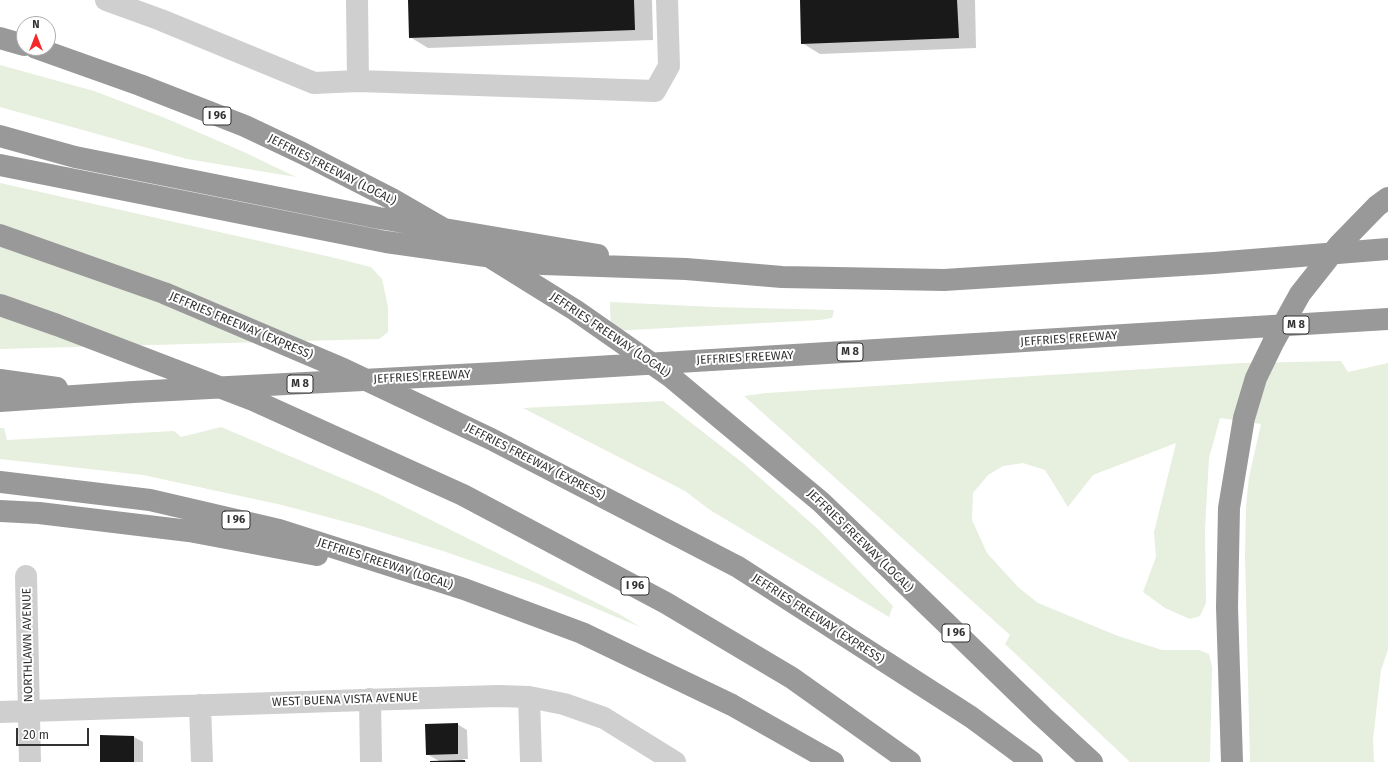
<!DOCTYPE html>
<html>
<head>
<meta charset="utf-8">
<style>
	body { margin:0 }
	#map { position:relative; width:1388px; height:762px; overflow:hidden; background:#fff; font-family:"Fira Sans",sans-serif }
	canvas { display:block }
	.north { position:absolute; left:16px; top:16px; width:40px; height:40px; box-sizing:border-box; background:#fff; border:1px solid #adadad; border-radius:50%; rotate:0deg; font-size:11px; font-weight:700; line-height:16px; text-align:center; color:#323232 }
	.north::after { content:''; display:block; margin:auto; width:14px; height:18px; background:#f5272a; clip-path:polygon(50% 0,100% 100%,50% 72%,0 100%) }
	.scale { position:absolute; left:16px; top:728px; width:73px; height:18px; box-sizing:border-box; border:2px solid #323232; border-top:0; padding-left:5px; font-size:12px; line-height:14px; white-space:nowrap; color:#323232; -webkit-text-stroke:3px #fff; paint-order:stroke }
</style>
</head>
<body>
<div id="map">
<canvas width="1388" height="762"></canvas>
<div class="north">N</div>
<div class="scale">20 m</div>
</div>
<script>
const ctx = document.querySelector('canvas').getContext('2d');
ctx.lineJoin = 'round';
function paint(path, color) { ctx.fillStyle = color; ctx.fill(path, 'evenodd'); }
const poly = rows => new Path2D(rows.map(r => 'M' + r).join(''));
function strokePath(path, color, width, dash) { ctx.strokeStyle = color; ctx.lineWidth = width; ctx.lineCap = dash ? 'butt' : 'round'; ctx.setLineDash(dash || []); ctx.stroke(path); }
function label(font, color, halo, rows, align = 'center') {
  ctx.font = font + ' "Fira Sans",sans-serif'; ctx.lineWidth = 4; ctx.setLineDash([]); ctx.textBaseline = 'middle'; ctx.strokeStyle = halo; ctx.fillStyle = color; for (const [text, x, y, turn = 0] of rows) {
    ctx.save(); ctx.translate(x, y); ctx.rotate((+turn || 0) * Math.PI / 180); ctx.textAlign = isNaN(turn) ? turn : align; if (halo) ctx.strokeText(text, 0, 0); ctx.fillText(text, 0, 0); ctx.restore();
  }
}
paint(poly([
	[0,65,94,91,165,118,244,152,296,177,187,159,0,107],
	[0,183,331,257,371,267,382,279,388,307,388,332,379,339,0,349],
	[610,302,714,307,834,310,832,318,820,320,611,331],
	[1341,361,1348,372,1388,363,1388,650,1381,670,1373,739,1374,762,1250,762,1245,555,1246,506,1249,477,1261,424,1220,418,1209,458,1205,529,1206,603,1200,616,1190,619,1165,608,1143,592,1156,557,1154,532,1176,443,1093,475,1068,507,1045,470,1023,463,1003,466,988,475,973,493,972,520,987,553,1018,587,1038,603,1118,636,1162,650,1199,650,1209,654,1212,667,1210,762,1130,762,1005,644,1010,635,744,396,767,393,1017,377,1242,363],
	[663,401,743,463,819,530,893,606,889,617,710,510,685,491,523,408],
	[221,427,377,493,621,615,640,627,538,584,443,551,361,526,282,505,143,475,0,459,0,428,4,428,7,440,174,431,181,437]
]), '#e7efdf');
paint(poly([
	[409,0,652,0,653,40,428,48,410,37],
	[801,0,975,0,976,48,820,54,802,43],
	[457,724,467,730,468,759,462,759,467,762,429,762,439,761,427,754],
	[134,737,143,742,143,762,102,762]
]), '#0003');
paint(poly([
	[408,0,634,0,635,30,409,38],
	[800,0,957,0,959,38,801,44],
	[458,723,458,754,426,755,425,724],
	[100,735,134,736,134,762,100,762],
	[465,760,465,762,430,762,430,761]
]), '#191919');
strokePath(poly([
	[106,0,161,20,314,83,358,81,357,0],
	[358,81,655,91,669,66,667,0],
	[26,576,30,762],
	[529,697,531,762],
	[370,699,371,762],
	[200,705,202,762],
	[0,712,395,699,499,696,529,697,564,704,604,718,675,762]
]), '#cfcfcf', 22);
strokePath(poly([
	[0,38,24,45],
	[36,48,140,85,245,126,302,153,392,199,456,236,575,310,671,377,821,502,1042,716,1092,762],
	[0,136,75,157,379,218,598,255],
	[0,165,386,242,543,264,686,269,782,277,944,280,1214,263,1388,249],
	[0,235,164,293,343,369,491,439,738,567,971,717,1032,762],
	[0,305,57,325,253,400,463,495,666,603,792,678,910,762],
	[0,380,57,388],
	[0,401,133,392,497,373,1388,319],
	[0,482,150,500,279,530,464,589,582,633,732,705,833,762],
	[0,511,39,513,189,531,317,555],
	[1232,762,1227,607,1229,508,1244,418,1256,378,1273,343,1300,294,1338,246,1377,206,1388,198]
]), '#999', 22);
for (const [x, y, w] of [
	[217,116,28],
	[1296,325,26],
	[850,352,26],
	[300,384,26],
	[236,520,28],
	[635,586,28],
	[956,633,28]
]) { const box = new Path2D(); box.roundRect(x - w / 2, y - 9, w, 18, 3); ctx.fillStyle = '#fff'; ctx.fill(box); strokePath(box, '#323232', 1); }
label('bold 11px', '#323232', null, [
	["I 96",217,116],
	["M 8",1296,325],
	["M 8",850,352],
	["M 8",300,384],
	["I 96",236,520],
	["I 96",635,586],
	["I 96",956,633]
]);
label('12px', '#323232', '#fff', [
	["JEFFRIES FREEWAY (LOCAL)",332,170,27],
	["JEFFRIES FREEWAY (EXPRESS)",241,326,23],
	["JEFFRIES FREEWAY (LOCAL)",610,335,34],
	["JEFFRIES FREEWAY",1069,339,-4],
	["JEFFRIES FREEWAY",745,358,-3],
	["JEFFRIES FREEWAY",422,377,-3],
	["JEFFRIES FREEWAY (EXPRESS)",535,462,27],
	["JEFFRIES FREEWAY (LOCAL)",860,541,44],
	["JEFFRIES FREEWAY (LOCAL)",385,564,18],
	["JEFFRIES FREEWAY (EXPRESS)",818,619,33],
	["NORTHLAWN AVENUE",28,645,-91],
	["WEST BUENA VISTA AVENUE",345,700,-2]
]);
</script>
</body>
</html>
